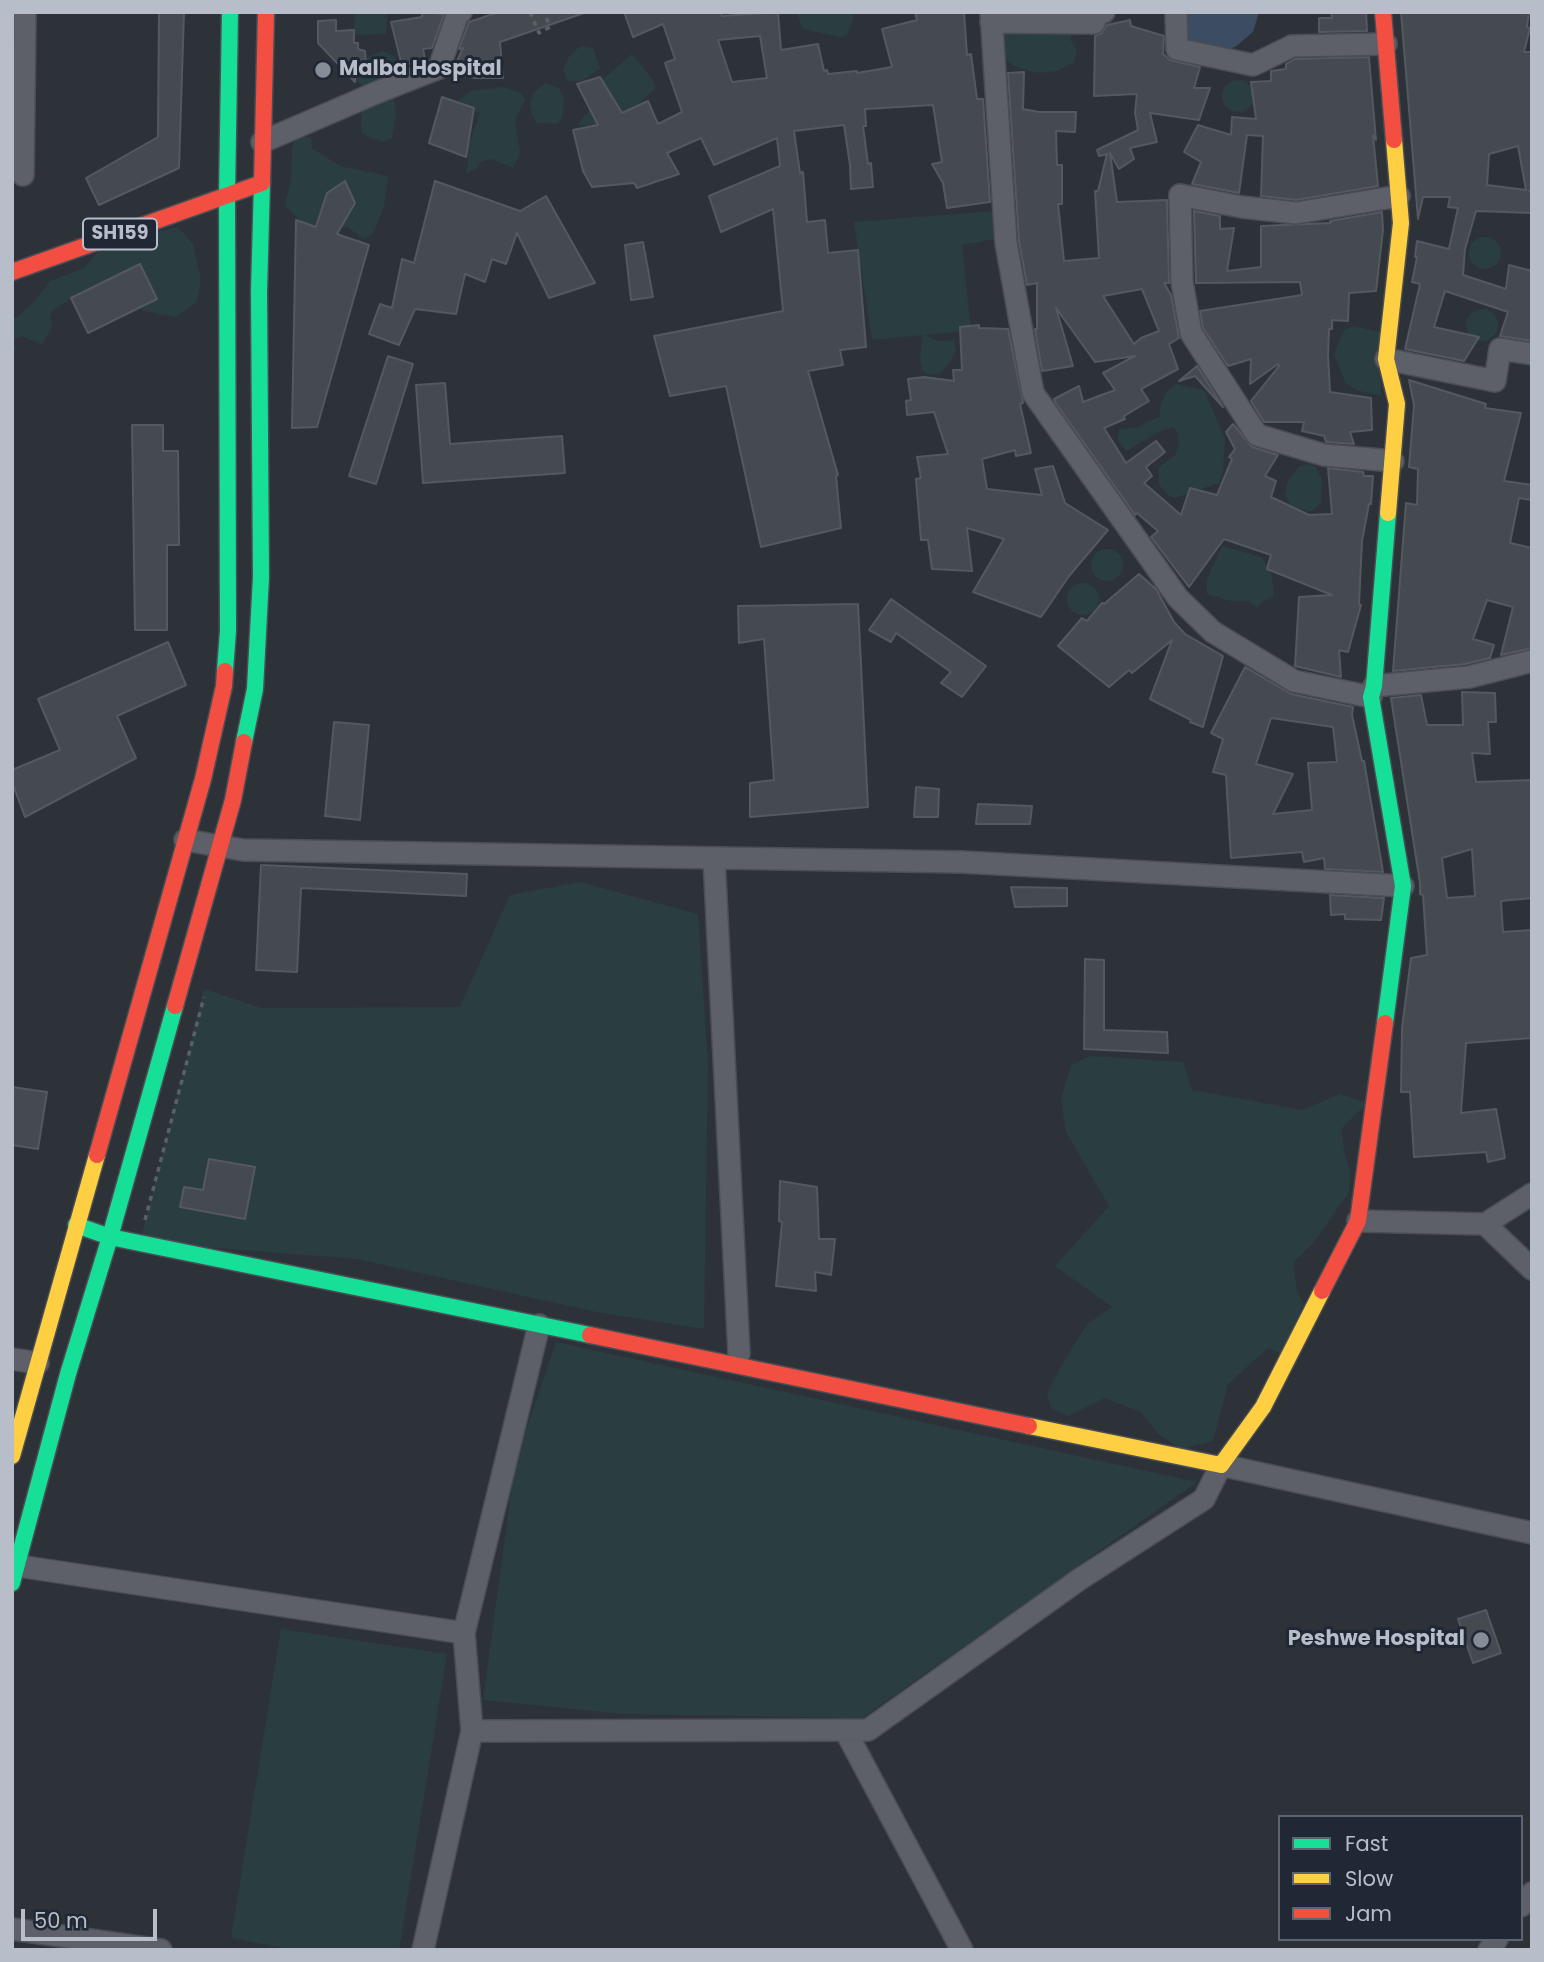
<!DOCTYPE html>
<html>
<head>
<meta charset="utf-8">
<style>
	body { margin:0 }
	#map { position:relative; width:1544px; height:1962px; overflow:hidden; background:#2d3239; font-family:Poppins,sans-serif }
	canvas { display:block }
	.frame { position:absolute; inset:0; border:14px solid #b7beca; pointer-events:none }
	.legend { position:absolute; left:1278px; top:1815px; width:245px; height:126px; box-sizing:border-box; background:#1f2834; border:2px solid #5c6470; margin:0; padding:9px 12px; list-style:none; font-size:21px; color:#b7beca }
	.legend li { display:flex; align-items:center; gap:14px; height:35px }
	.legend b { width:35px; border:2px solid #5c6470 }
	.scale { position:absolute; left:21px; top:1909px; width:136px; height:32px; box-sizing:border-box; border:4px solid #b7beca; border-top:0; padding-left:9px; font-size:21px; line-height:24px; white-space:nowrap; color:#b7beca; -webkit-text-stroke:5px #1f2834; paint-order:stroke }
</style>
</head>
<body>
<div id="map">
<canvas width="1544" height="1962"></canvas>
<div class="frame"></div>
<ul class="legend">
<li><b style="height:9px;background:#16e098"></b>Fast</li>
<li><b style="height:9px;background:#ffcf43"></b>Slow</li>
<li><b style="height:9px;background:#f24e42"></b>Jam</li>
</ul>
<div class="scale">50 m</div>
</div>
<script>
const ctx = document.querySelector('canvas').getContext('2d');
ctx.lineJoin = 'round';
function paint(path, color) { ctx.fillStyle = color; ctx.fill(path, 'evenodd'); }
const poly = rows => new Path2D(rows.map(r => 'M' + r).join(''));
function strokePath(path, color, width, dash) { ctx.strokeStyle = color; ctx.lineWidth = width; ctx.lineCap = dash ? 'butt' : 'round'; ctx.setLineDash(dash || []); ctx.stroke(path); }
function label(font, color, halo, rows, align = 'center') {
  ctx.font = font + ' Poppins,sans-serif'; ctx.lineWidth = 6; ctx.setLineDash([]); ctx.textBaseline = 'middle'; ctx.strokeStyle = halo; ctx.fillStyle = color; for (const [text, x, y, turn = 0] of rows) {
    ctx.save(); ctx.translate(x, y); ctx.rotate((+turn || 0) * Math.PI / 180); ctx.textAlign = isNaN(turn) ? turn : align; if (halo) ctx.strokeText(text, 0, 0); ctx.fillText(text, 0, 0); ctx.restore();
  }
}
paint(poly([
	[355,12,387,12,386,34,354,35],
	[796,12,853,12,853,20,847,34,841,37,803,29],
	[1005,12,1074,12,1077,21,1070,39,1077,51,1074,62,1058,71,1039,73,1018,68,1001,56],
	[580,46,593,48,600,68,582,81,568,81,563,70,568,58],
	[382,51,395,57,400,71,396,85,367,90,355,79,365,58],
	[632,54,652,79,656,87,636,107,599,127,577,125,599,99,602,80],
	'1222 96a16 16 0 1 1 32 0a16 16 0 1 1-32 0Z',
	[545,83,559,88,564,100,562,117,558,124,537,123,532,115,530,104,533,93],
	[504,87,521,93,525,99,515,120,520,153,513,168,492,159,480,162,477,168,465,174,468,165,467,150,480,113,457,102,471,91],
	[393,95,396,113,392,138,382,142,369,137,361,132,362,103],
	[297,135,311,138,312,148,340,166,388,176,384,207,373,233,364,240,348,227,334,229,306,226,285,206,291,178,292,148],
	[994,211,995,239,962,245,971,330,926,335,937,341,954,340,956,350,950,363,939,374,928,374,922,370,920,359,923,335,872,340,854,222],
	[178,227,193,244,201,280,197,302,176,317,143,311,136,302,139,264,83,292,53,310,50,317,52,327,42,345,22,336,14,340,16,350,12,352,12,318,17,317,34,302,50,281,84,268,104,244],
	'1469 253a16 16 0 1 1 32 0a16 16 0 1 1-32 0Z',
	'1466 325a16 16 0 1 1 32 0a16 16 0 1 1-32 0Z',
	[1354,326,1379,332,1381,396,1356,390,1345,382,1334,354,1344,330],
	[1176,384,1204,390,1225,439,1223,473,1219,483,1175,498,1168,495,1159,485,1159,467,1175,455,1179,447,1178,434,1174,427,1159,432,1126,451,1118,440,1119,429,1137,427,1159,417,1161,404,1167,391],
	[1309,464,1316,467,1322,480,1321,502,1312,511,1292,507,1285,496,1288,480,1300,466],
	[1222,546,1262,557,1271,571,1274,596,1263,601,1257,608,1250,601,1231,601,1207,594,1207,579],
	'1091 565a16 16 0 1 1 32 0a16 16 0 1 1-32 0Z',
	'1067 599a16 16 0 1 1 32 0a16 16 0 1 1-32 0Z',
	[580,882,698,914,708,1063,704,1329,596,1312,357,1259,140,1242,204,989,261,1008,460,1007,510,895],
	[1090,1056,1183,1062,1192,1090,1302,1110,1340,1094,1367,1103,1342,1128,1344,1151,1350,1172,1349,1192,1314,1242,1293,1263,1297,1291,1304,1304,1281,1354,1268,1348,1228,1384,1213,1441,1181,1449,1158,1434,1141,1412,1105,1398,1068,1416,1051,1408,1047,1393,1060,1368,1087,1324,1112,1307,1055,1266,1109,1206,1066,1132,1061,1099,1071,1065],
	[556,1342,1197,1482,862,1718,624,1714,483,1700,515,1463],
	[281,1629,447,1654,399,1950,293,1950,231,1938]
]), '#2a3d40');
paint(poly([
	[1179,12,1259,12,1253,32,1235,47,1215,52,1189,48]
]), '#3c4c63');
const building = poly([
	[159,12,184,12,179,168,99,205,86,178,158,137,159,12],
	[422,12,444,14,432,48,423,49,425,59,402,66,391,22,422,17,422,12],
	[499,12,584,12,584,13,500,42,503,78,475,78,451,74,463,48,459,49,469,22,499,12],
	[624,12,721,12,722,16,778,12,781,50,818,44,824,71,827,70,828,74,857,71,857,73,892,67,882,29,917,20,915,12,964,12,967,55,971,54,977,99,983,99,990,202,947,208,943,183,932,164,942,162,933,105,865,109,866,126,863,126,868,164,871,163,873,187,851,189,850,165,844,125,794,131,800,173,803,172,807,222,825,220,828,253,858,250,866,347,840,350,843,365,808,371,838,475,836,476,841,528,761,547,726,386,670,396,654,336,783,311,773,209,721,232,709,196,780,166,777,138,714,165,701,138,667,153,679,174,637,188,634,183,592,187,583,171,573,130,598,125,577,84,600,77,622,113,648,101,658,124,682,112,665,63,675,59,663,24,633,37,624,12],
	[760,36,767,78,732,82,718,40,760,36],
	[1331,12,1366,12,1367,31,1319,32,1319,18,1332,18,1331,12],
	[1401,12,1529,12,1527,27,1530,28,1524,52,1532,52,1532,190,1529,191,1532,191,1532,213,1476,211,1465,249,1463,275,1506,289,1509,265,1532,271,1532,341,1500,336,1508,312,1445,291,1434,327,1479,337,1464,361,1405,349,1420,284,1412,282,1417,257,1415,257,1417,241,1449,249,1458,208,1448,207,1450,197,1423,197,1418,219,1401,12],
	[1518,146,1526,190,1487,185,1489,154,1518,146],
	[336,20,336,31,354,30,354,43,358,43,358,49,365,51,366,64,356,67,355,82,318,43,318,21,336,20],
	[1130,20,1131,26,1164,36,1163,54,1170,60,1200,67,1194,88,1210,88,1199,120,1150,113,1157,142,1130,148,1134,159,1119,169,1110,153,1117,202,1167,200,1169,283,1164,283,1171,295,1179,338,1169,344,1178,369,1141,389,1149,401,1124,416,1125,419,1104,428,1126,463,1156,441,1165,452,1146,467,1152,476,1144,483,1181,515,1190,488,1217,495,1232,459,1229,457,1235,449,1226,432,1233,424,1252,447,1278,455,1265,476,1276,481,1271,497,1309,515,1332,514,1328,468,1363,472,1364,476,1373,476,1371,504,1369,504,1362,541,1359,604,1361,605,1348,652,1339,650,1341,677,1295,666,1299,597,1332,595,1267,569,1271,555,1224,539,1189,587,1151,537,1158,531,1137,513,1135,515,1055,402,1054,399,1079,386,1083,402,1115,390,1103,373,1135,356,1095,362,1056,308,1073,366,1042,371,1035,329,1037,329,1037,283,1027,285,1019,241,1008,73,1024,72,1023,109,1039,112,1076,112,1075,132,1056,131,1057,165,1062,165,1062,204,1058,204,1064,261,1099,258,1095,191,1098,191,1107,154,1099,156,1097,150,1138,130,1135,112,1137,94,1094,96,1095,36,1102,33,1107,25,1130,20],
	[1142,289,1159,331,1141,338,1134,344,1103,296,1142,289],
	[1369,57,1376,140,1373,135,1378,186,1296,200,1261,196,1263,136,1247,135,1239,193,1192,184,1201,162,1184,152,1198,125,1231,135,1232,117,1256,119,1251,82,1271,81,1271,71,1286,69,1286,64,1295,59,1369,57],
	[442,97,474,108,466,157,429,143,442,97],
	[345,181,355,203,337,234,369,245,317,427,292,428,296,220,316,227,327,193,345,181],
	[435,181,520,211,546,196,595,283,549,298,517,233,506,264,492,259,485,282,465,274,456,314,415,309,399,345,369,334,380,304,392,308,402,259,414,263,435,181],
	[1194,211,1220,216,1220,229,1234,228,1227,271,1261,267,1261,226,1331,223,1330,221,1382,212,1383,230,1376,291,1349,293,1348,321,1332,320,1332,329,1329,329,1328,355,1330,392,1371,398,1372,430,1350,432,1354,444,1326,442,1324,436,1302,431,1304,422,1264,422,1251,401,1279,366,1278,364,1250,384,1251,359,1228,366,1203,328,1200,311,1302,295,1300,282,1196,283,1194,211],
	[643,242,653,297,631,300,625,245,643,242],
	[140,264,157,299,88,333,71,298,140,264],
	[979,325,979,328,1008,329,1023,403,1020,404,1031,453,1016,456,1015,450,982,459,987,489,1042,495,1035,469,1053,466,1065,503,1108,530,1069,576,1041,617,973,592,1004,539,967,528,972,571,932,569,928,540,921,540,916,479,921,478,917,457,948,454,934,412,907,415,906,401,911,400,908,379,924,377,954,381,953,370,962,370,960,327,979,325],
	[388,356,413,364,376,484,349,476,388,356],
	[1197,366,1223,407,1195,376,1179,381,1197,366],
	[1409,380,1486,404,1485,408,1521,413,1504,481,1532,485,1532,500,1519,498,1510,543,1532,548,1532,648,1501,655,1513,607,1487,600,1473,639,1494,645,1490,658,1465,664,1393,671,1406,503,1417,505,1418,469,1409,467,1414,405,1409,380],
	[445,383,450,444,562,436,565,473,423,483,416,385,445,383],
	[132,425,163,425,163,451,178,451,179,545,167,545,167,630,135,630,132,425],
	[1139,574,1156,589,1174,622,1185,634,1223,656,1203,727,1190,722,1191,720,1150,699,1172,640,1132,673,1129,670,1109,687,1058,646,1082,618,1087,621,1102,603,1104,604,1139,574],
	[891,599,986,666,962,697,941,683,951,672,896,633,891,642,869,630,891,599],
	[858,604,868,807,750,817,750,783,774,780,764,639,739,643,738,606,858,604],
	[168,642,186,685,117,716,136,758,25,817,12,782,12,770,60,750,38,699,168,642],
	[1245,667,1291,694,1353,707,1352,715,1362,761,1364,761,1383,872,1325,869,1324,858,1304,862,1302,852,1231,858,1226,775,1213,772,1223,739,1211,733,1245,667],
	[1271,718,1333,727,1337,762,1308,763,1312,810,1273,814,1293,774,1256,764,1271,718],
	[1462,692,1495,693,1496,722,1488,722,1490,754,1472,753,1476,782,1532,780,1532,898,1501,901,1503,932,1532,930,1532,1038,1466,1043,1461,1113,1496,1109,1505,1158,1488,1162,1486,1152,1414,1157,1410,1092,1401,1092,1402,1028,1411,958,1427,955,1423,895,1420,894,1420,883,1391,698,1421,695,1427,725,1463,725,1462,692],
	[1472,849,1475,896,1447,898,1442,858,1472,849],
	[334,722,369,725,360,820,325,816,334,722],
	[916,787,939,789,938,817,914,817,916,787],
	[978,804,1032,806,1030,824,976,824,978,804],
	[261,865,467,874,466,896,301,888,297,972,256,970,261,865],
	[1011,887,1067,888,1067,906,1015,907,1011,887],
	[1330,895,1384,898,1381,920,1345,919,1345,914,1331,915,1330,895],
	[1085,959,1104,960,1104,1030,1167,1032,1168,1053,1084,1049,1085,959],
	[12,1087,47,1092,38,1149,12,1145,12,1087],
	[209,1159,255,1167,245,1219,180,1207,184,1187,203,1190,209,1159],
	[780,1181,817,1187,819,1239,835,1239,831,1275,815,1272,816,1291,776,1286,782,1222,779,1221,780,1181],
	[1486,1610,1501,1653,1473,1663,1458,1619,1486,1610]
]);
paint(building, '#454950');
strokePath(building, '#545961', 2);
const street = poly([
	[991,12,1006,243,1033,393,1178,598,1213,632,1294,681,1371,697],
	[1176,12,1177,49,1253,65,1292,46,1386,44],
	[991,22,1094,23,1097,13,1104,12],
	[262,142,378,92,439,68,458,13,461,12],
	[23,175,25,12],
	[1386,359,1495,381,1500,349,1532,354],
	[1393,461,1324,455,1257,435,1191,333,1182,282,1180,195,1242,207,1296,213,1399,196],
	[1374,686,1469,677,1532,661],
	[185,840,243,850,962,862,1403,886],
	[714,858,739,1354],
	[1358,1221,1485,1224,1532,1194],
	[1485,1224,1532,1269],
	[539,1325,464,1633,472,1731,868,1730,1080,1579,1204,1499,1221,1465,1532,1533],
	[12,1359,38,1363],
	[12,1565,464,1633],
	[845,1730,962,1950],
	[1521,1906,1532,1893],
	[12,1929,161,1950],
	[423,1950,472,1731],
	[1489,1950,1497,1939]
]);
const fast = poly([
	[227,195,230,12],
	[225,671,228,631,227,195],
	[244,742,255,689,261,577,259,292,262,183],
	[1385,1023,1403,886,1371,697,1374,686,1388,513],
	[76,1225,110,1237,590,1335],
	[12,1583,68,1374,110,1237,175,1006]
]);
const slow = poly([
	[1388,513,1397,404,1386,359,1401,223,1394,140],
	[1029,1426,1221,1465,1263,1407,1322,1291],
	[12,1456,97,1155]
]);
const jam = poly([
	[1383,12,1394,140],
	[12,272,262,183,266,12],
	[175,1006,233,800,244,742],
	[97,1155,203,779,224,686,225,671],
	[1322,1291,1358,1221,1385,1023],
	[590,1335,1029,1426]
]);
strokePath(street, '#4a4e54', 24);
strokePath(fast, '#4a4e54', 19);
strokePath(slow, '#4a4e54', 19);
strokePath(jam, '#4a4e54', 19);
strokePath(poly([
	[530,12,539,33,550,27,544,12],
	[145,1220,204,997]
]), '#5a6064', 3.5, [5, 5]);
strokePath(street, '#5d6068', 21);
strokePath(fast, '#16e098', 16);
strokePath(slow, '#ffcf43', 16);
strokePath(jam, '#f24e42', 16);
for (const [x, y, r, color] of [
	[323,70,9,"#878d97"],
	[1481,1640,9,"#878d97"]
]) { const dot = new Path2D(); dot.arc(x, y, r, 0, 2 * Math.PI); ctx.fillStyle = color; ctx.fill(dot); strokePath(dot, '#1f2834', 2.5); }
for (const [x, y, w] of [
	[120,234,74]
]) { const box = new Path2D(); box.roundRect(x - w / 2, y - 15.5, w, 31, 5); ctx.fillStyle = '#1f2834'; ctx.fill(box); strokePath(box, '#b7beca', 2); }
label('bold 19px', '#b7beca', null, [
	["SH159",120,234]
]);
label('bold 21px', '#b7beca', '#1f2834', [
	["Malba Hospital",339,70],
	["Peshwe Hospital",1465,1640,"right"]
], 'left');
</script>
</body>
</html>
